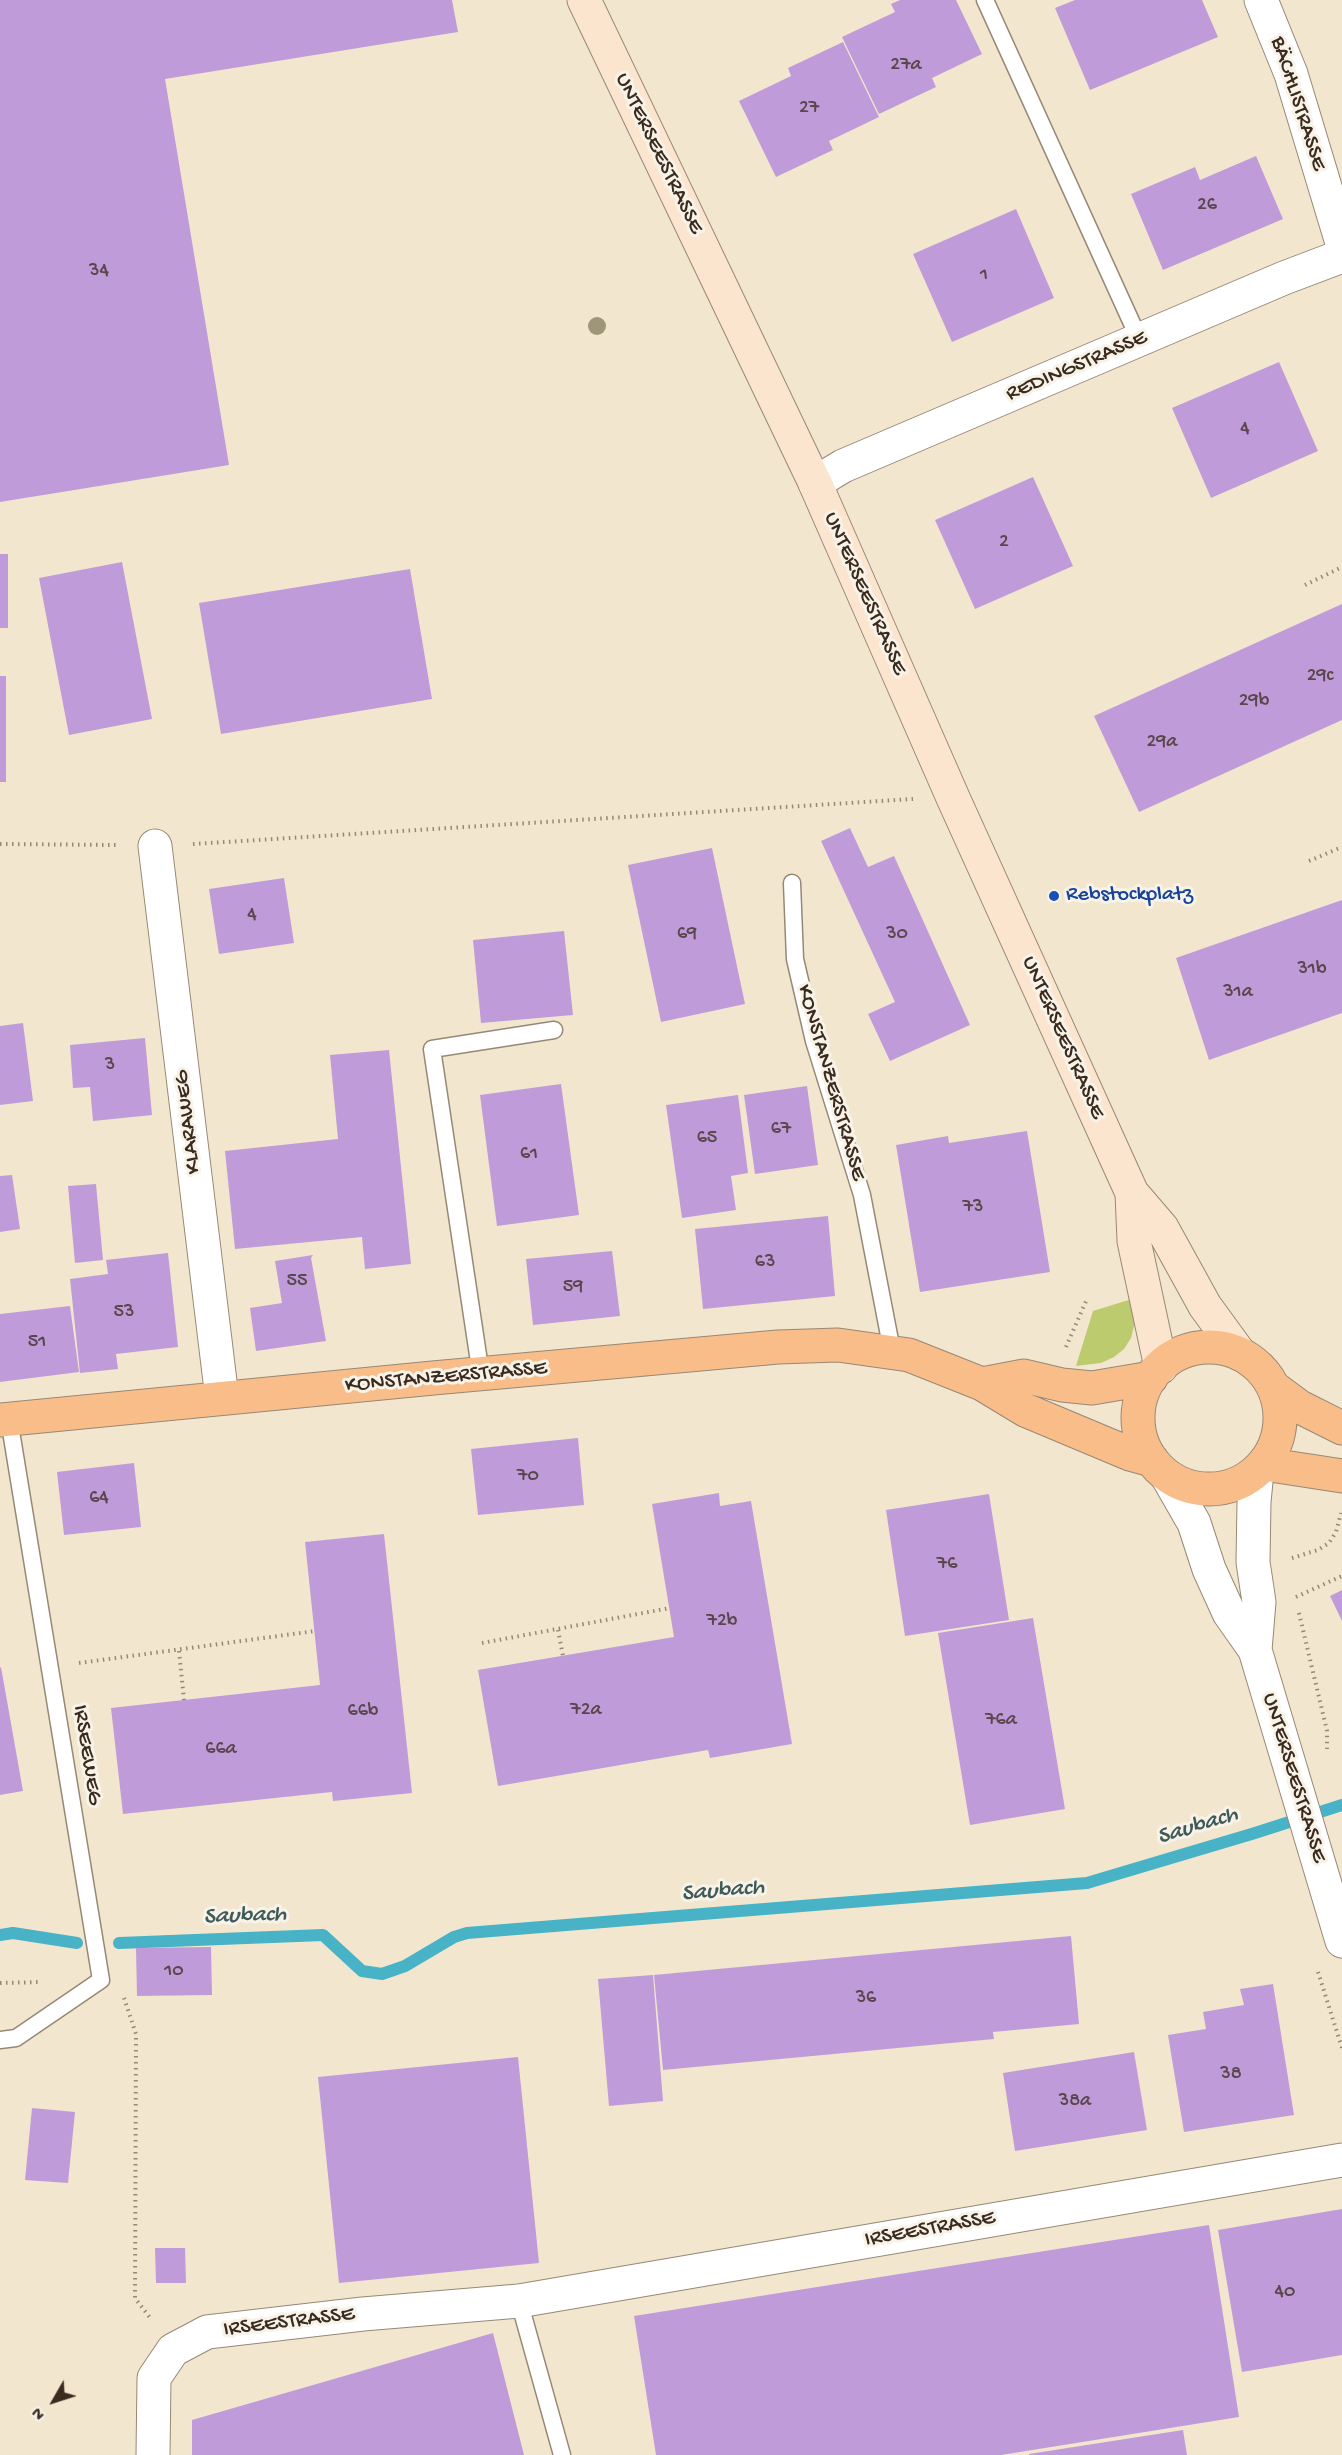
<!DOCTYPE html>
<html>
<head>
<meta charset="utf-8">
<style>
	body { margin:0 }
	#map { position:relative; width:1342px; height:2455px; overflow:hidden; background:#f3e6cf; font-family:"Gochi Hand",sans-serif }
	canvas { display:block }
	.north { position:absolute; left:24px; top:2371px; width:60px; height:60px; -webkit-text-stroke:4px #f7f3e8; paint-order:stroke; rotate:231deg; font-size:16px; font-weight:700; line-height:24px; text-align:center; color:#3b2a1e }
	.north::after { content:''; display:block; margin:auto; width:21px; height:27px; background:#3b2a1e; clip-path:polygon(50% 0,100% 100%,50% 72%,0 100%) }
</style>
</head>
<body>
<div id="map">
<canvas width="1342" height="2455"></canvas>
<div class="north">N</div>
</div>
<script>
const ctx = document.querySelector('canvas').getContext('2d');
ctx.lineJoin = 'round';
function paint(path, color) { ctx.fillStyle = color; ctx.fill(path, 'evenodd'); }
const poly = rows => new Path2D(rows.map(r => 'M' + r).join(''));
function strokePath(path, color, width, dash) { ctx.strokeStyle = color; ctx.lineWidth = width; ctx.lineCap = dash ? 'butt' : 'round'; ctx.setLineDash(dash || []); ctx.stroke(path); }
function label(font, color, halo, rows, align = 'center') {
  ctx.font = font + ' "Gochi Hand",sans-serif'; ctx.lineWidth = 6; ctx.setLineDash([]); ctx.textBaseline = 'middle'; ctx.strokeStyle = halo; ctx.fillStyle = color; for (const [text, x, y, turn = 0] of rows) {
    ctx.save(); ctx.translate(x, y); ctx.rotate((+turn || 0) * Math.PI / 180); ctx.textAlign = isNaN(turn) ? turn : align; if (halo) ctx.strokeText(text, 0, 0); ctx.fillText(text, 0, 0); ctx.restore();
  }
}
paint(poly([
	[1132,1299,1135,1322,1131,1338,1124,1349,1114,1357,1101,1363,1076,1366,1093,1311]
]), '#bbcb6d');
strokePath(poly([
	[0,1935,13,1933,77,1943],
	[119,1943,323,1935,362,1971,382,1974,405,1966,454,1937,467,1933,1087,1883,1255,1833,1342,1805]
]), '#48b3c6', 12);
paint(poly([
	[0,0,452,0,458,32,165,79,229,465,0,502],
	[900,0,956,0,982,54,932,78,936,87,879,114,842,37,895,12,891,4],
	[1075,0,1202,0,1218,37,1090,90,1055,8],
	[843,42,879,117,829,141,833,150,776,177,739,101,791,76,788,68],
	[1256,156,1283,219,1163,270,1131,194,1195,167,1200,180],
	[1016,209,1054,298,952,342,913,254],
	[1279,362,1318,451,1211,498,1172,408],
	[1033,477,1073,566,975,609,935,520],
	[0,554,8,554,8,628,0,628],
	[122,562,152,719,69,735,39,578],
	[410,569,432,699,221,734,199,603],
	[1342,604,1342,720,1139,812,1094,716],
	[0,676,6,676,6,782,0,782],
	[850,828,868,867,894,856,970,1025,890,1061,868,1014,895,1002,821,841],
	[712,848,745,1004,661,1022,628,865],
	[284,878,294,943,219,954,209,889],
	[1342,900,1342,1013,1209,1060,1176,958],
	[564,931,573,1015,481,1023,473,940],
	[23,1023,33,1101,0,1105,0,1026],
	[145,1038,152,1115,93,1121,90,1087,73,1088,70,1045],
	[389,1050,411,1264,365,1269,362,1237,235,1249,225,1151,338,1139,330,1055],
	[561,1084,579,1215,497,1226,480,1095],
	[807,1086,818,1165,755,1174,744,1095],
	[738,1095,748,1173,731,1176,736,1210,682,1218,666,1105],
	[1027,1131,1050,1272,920,1292,896,1145,948,1136,949,1143],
	[12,1175,20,1229,0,1232,0,1176],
	[96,1184,103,1260,75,1263,68,1186],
	[828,1216,835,1296,703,1309,695,1229],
	[612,1251,620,1316,533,1325,526,1259],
	[168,1253,178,1347,116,1354,118,1369,80,1373,70,1279,108,1274,106,1260],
	[313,1255,311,1258,326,1341,256,1351,250,1308,282,1303,275,1261],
	[70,1306,79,1372,0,1382,0,1314],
	[578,1438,584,1505,478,1515,471,1449],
	[134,1463,141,1527,64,1535,57,1472],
	[719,1493,720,1506,751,1501,792,1744,710,1758,708,1750,498,1786,478,1670,674,1637,652,1504],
	[989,1494,1009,1620,905,1636,886,1510],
	[384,1534,412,1793,333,1801,332,1792,123,1814,111,1708,320,1685,305,1542],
	[1342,1590,1342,1621,1330,1596],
	[1033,1618,1065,1809,970,1825,938,1633],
	[1,1667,23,1791,0,1795,0,1668],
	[1071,1936,1079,2024,993,2032,994,2039,663,2070,654,1975],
	[211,1947,212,1995,137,1996,136,1948],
	[653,1975,663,2101,609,2106,598,1979],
	[1273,1984,1294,2115,1184,2132,1168,2035,1206,2029,1203,2012,1244,2005,1240,1989],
	[1134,2052,1147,2130,1015,2151,1003,2073],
	[518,2057,539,2263,339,2283,318,2077],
	[32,2108,75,2112,68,2183,25,2180],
	[1342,2209,1342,2355,1242,2372,1218,2230],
	[1209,2225,1239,2417,1001,2455,656,2455,634,2316],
	[155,2248,185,2248,186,2283,156,2283],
	[493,2333,524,2455,192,2455,192,2420],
	[1183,2430,1187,2455,1029,2455,1029,2454]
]), '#bf9cd9');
const service = poly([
	[985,0,1140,341],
	[792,883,795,959,814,1041,862,1195,892,1351],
	[481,1375,432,1049,554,1030],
	[0,2040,16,2038,101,1980,9,1419],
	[519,2301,562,2455]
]);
const minor = poly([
	[1261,0,1291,74,1342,243],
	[815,483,843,466,1284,278,1342,256],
	[155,846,222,1398],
	[153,2455,154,2378,173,2350,207,2332,363,2314,519,2301,1342,2160]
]);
const tertiary = poly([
	[1167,1476,1194,1523,1209,1569,1229,1613,1255,1650,1342,1941],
	[1255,1650,1259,1602,1253,1562,1254,1502,1257,1471]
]);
const secondary = poly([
	[584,0,815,483,954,800,1132,1193,1162,1228,1205,1306,1240,1354],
	[1132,1193,1134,1241,1161,1367]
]);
const primary = poly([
	'1138 1418a71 71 0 1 1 142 0a71 71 0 1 1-142 0Z',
	[982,1384,1024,1376,1062,1385,1092,1388,1151,1378],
	[1273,1387,1300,1407,1342,1428],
	[0,1420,433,1378,778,1347,838,1345,909,1355,982,1384,1025,1410,1130,1454,1152,1460],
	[1264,1464,1342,1476]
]);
strokePath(service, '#978876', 19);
strokePath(minor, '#978876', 35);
strokePath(tertiary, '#978876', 35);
strokePath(secondary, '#978876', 35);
strokePath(primary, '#978876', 35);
strokePath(poly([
	[1305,585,1342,567],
	[0,844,116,845],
	[193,844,913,799],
	[1309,861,1342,847],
	[1066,1347,1087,1299],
	[1292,1558,1318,1550,1329,1543,1336,1532,1341,1513],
	[1296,1597,1342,1576],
	[1299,1613,1327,1731,1327,1749],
	[558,1630,563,1656],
	[482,1643,670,1608],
	[179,1651,184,1700],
	[79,1663,315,1631],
	[1318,1972,1342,2048],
	[0,1983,41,1982],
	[124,1998,136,2034,135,2298,151,2319]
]), '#978876', 4, [1.5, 4.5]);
strokePath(service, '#fff', 16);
strokePath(minor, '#fff', 33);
strokePath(tertiary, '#fff', 33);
strokePath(secondary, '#fce5cf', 33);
strokePath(primary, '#f8bd88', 33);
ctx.fillStyle = '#9f9579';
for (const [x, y] of [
	[597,326]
]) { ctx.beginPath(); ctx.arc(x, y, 9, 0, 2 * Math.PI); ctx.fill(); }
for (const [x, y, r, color] of [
	[1054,896,6,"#1a4fb4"]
]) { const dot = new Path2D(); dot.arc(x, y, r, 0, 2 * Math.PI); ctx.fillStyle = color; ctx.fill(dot); strokePath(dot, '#f7f3e8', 2); }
label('20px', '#5c464d', null, [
	["27a",906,66],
	["27",809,109],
	["26",1207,206],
	["34",99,272],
	["1",984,276],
	["4",1245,430],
	["2",1004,543],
	["29c",1320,677],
	["29b",1254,702],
	["29a",1162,743],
	["4",252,916],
	["69",687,935],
	["30",897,935],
	["31b",1312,970],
	["31a",1238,993],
	["3",110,1066],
	["67",781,1130],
	["65",707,1139],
	["61",529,1155],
	["73",973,1208],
	["63",765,1263],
	["55",297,1282],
	["59",573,1288],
	["53",124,1313],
	["51",37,1343],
	["70",528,1477],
	["64",99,1499],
	["76",947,1565],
	["72b",722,1622],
	["72a",586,1711],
	["66b",363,1712],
	["76a",1001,1721],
	["66a",221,1750],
	["10",174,1972],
	["36",866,1999],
	["38",1231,2075],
	["38a",1075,2102],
	["40",1285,2293]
]);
label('22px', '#3b2a1e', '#f7f3e8', [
	["BÄCHLISTRASSE",1297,104,72],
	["UNTERSEESTRASSE",658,154,64],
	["REDINGSTRASSE",1077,367,-23],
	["UNTERSEESTRASSE",864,594,66],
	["UNTERSEESTRASSE",1062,1038,66],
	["KONSTANZERSTRASSE",830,1083,74],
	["KLARAWEG",189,1122,-97],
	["KONSTANZERSTRASSE",446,1378,-5],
	["IRSEEWEG",86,1755,81],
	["UNTERSEESTRASSE",1293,1778,73],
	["IRSEESTRASSE",930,2230,-10],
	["IRSEESTRASSE",289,2323,-7]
]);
label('22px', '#164399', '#f7f3e8', [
	["Rebstockplatz",1066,896]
], 'left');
label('italic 24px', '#405a59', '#f7f3e8', [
	["Saubach",1198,1827,-17],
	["Saubach",723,1892,-5],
	["Saubach",245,1917,-2]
]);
</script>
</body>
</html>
